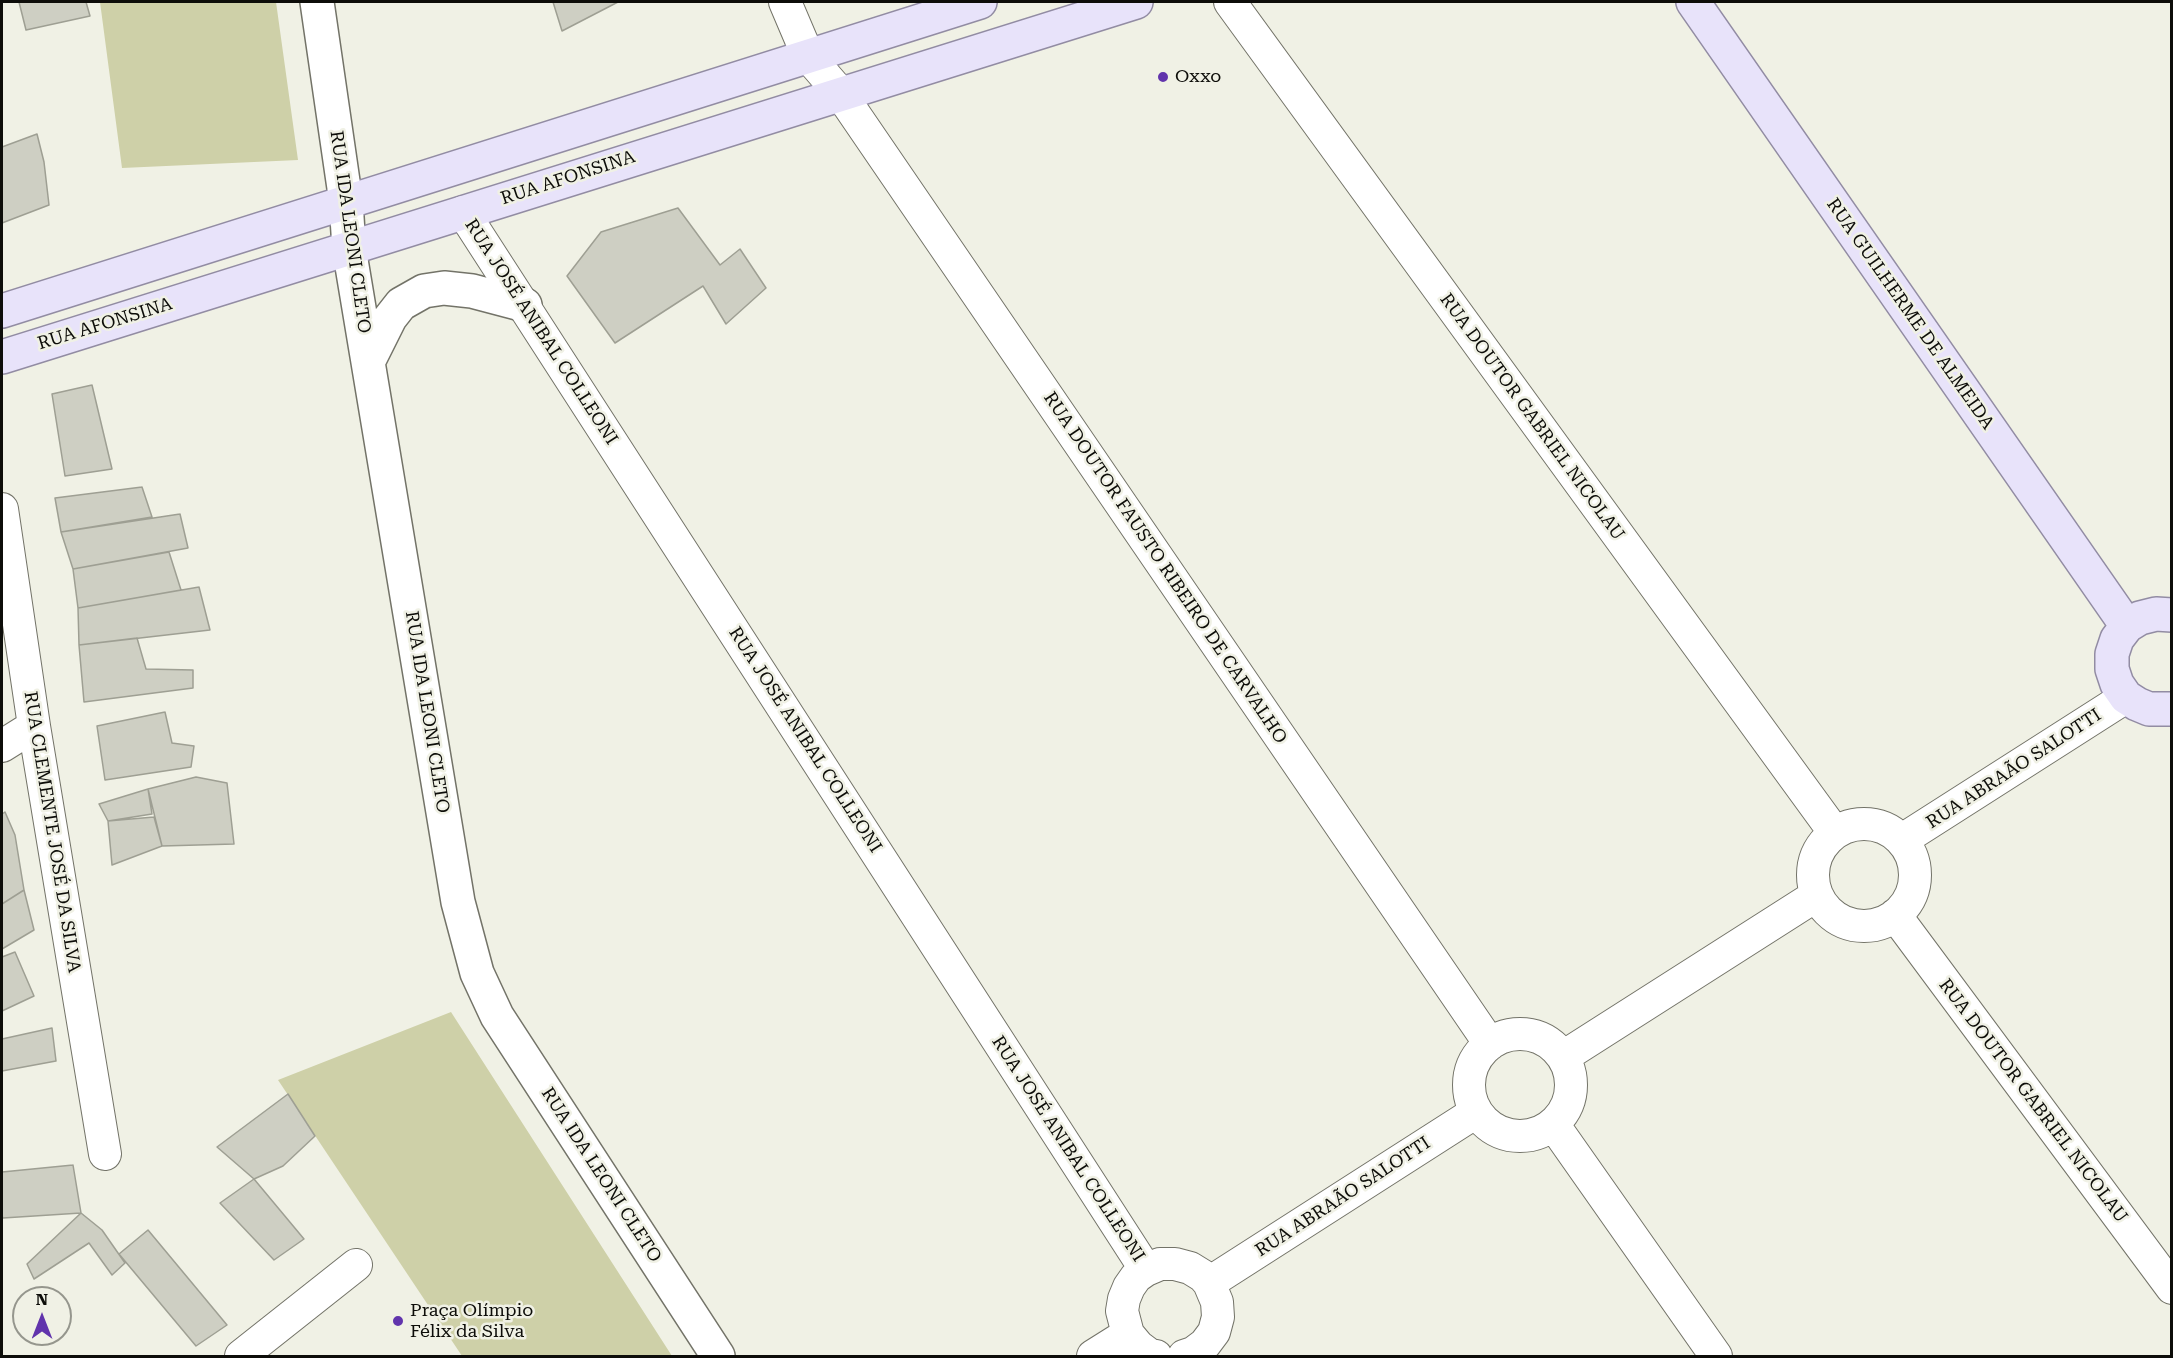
<!DOCTYPE html>
<html>
<head>
<meta charset="utf-8">
<style>
	body { margin:0 }
	#map { position:relative; width:2173px; height:1358px; overflow:hidden; background:#f0f1e5; font-family:"Roboto Serif",serif }
	canvas { display:block }
	.frame { position:absolute; inset:0; border:3px solid #0d0d09; pointer-events:none }
	.north { position:absolute; left:12px; top:1286px; width:60px; height:60px; box-sizing:border-box; background:#f0f1e5; border:2px solid #95968d; border-radius:50%; rotate:0deg; font-size:16px; font-weight:700; line-height:24px; text-align:center; color:#0d0d09 }
	.north::after { content:''; display:block; margin:auto; width:21px; height:27px; background:#6134ac; clip-path:polygon(50% 0,100% 100%,50% 72%,0 100%) }
</style>
</head>
<body>
<div id="map">
<canvas width="2173" height="1358"></canvas>
<div class="frame"></div>
<div class="north">N</div>
</div>
<script>
const ctx = document.querySelector('canvas').getContext('2d');
ctx.lineJoin = 'round';
function paint(path, color) { ctx.fillStyle = color; ctx.fill(path, 'evenodd'); }
const poly = rows => new Path2D(rows.map(r => 'M' + r).join(''));
function strokePath(path, color, width, dash) { ctx.strokeStyle = color; ctx.lineWidth = width; ctx.lineCap = dash ? 'butt' : 'round'; ctx.setLineDash(dash || []); ctx.stroke(path); }
function label(font, color, halo, rows, align = 'center') {
  ctx.font = font + ' "Roboto Serif",serif'; ctx.lineWidth = 5; ctx.setLineDash([]); ctx.textBaseline = 'middle'; ctx.strokeStyle = halo; ctx.fillStyle = color; for (const [text, x, y, turn = 0] of rows) {
    ctx.save(); ctx.translate(x, y); ctx.rotate((+turn || 0) * Math.PI / 180); ctx.textAlign = isNaN(turn) ? turn : align; if (halo) ctx.strokeText(text, 0, 0); ctx.fillText(text, 0, 0); ctx.restore();
  }
}
paint(poly([
	[100,2,276,2,298,160,122,168],
	[451,1012,672,1356,462,1356,278,1080]
]), '#ced0a8');
const building = poly([
	[19,2,86,2,90,16,26,30,19,2],
	[553,2,618,2,562,31,553,2],
	[37,134,44,162,49,205,2,223,2,147,37,134],
	[678,208,720,265,740,249,766,288,726,324,703,286,615,343,567,276,601,232,678,208],
	[92,385,112,469,65,476,52,394,92,385],
	[142,487,152,517,61,532,55,498,142,487],
	[180,514,188,548,73,569,61,532,180,514],
	[169,552,181,590,78,608,73,569,169,552],
	[199,587,210,630,79,645,78,608,199,587],
	[137,638,146,669,193,670,193,688,84,702,79,645,137,638],
	[165,712,172,743,194,746,191,767,105,780,97,726,165,712],
	[196,777,227,783,234,844,162,846,148,789,196,777],
	[148,789,152,814,108,821,99,804,148,789],
	[5,812,15,835,24,890,2,904,2,814,5,812],
	[154,817,162,846,112,865,108,821,154,817],
	[24,890,34,930,2,949,2,904,24,890],
	[15,952,34,996,2,1011,2,957,15,952],
	[52,1028,56,1061,2,1071,2,1039,52,1028],
	[288,1094,315,1136,283,1166,254,1179,217,1147,288,1094],
	[73,1165,81,1213,3,1218,2,1216,2,1172,73,1165],
	[254,1179,304,1239,274,1260,220,1203,254,1179],
	[81,1213,102,1230,125,1263,112,1275,89,1243,34,1279,27,1264,81,1213],
	[148,1230,227,1325,196,1346,119,1254,148,1230]
]);
paint(building, '#cecfc3');
strokePath(building, '#9e9f93', 1.5);
const street = poly([
	[785,2,808,56,840,93,1490,1044],
	[1230,2,1835,833],
	[463,212,1146,1270],
	[2,509,34,726,105,1154],
	[2,746,34,726],
	'1813 875a51 51 0 1 1 102 0a51 51 0 1 1-102 0Z',
	[1902,840,2126,697],
	[1895,915,2172,1288],
	'1469 1085a51 51 0 1 1 102 0a51 51 0 1 1-102 0Z',
	[1563,1057,1817,895],
	[1553,1124,1716,1356],
	[1209,1283,1476,1112],
	[241,1356,356,1265],
	[1093,1356,1128,1334],
	[1156,1356,1150,1355,1138,1346,1128,1334,1122,1311,1124,1299,1129,1287,1136,1277,1146,1270,1160,1264,1175,1264,1190,1268,1203,1276,1209,1283,1217,1302,1218,1317,1214,1332,1205,1344,1193,1353,1184,1356]
]);
const secondary = poly([
	[317,2,346,202,349,248,458,902,477,973,497,1016,718,1356],
	[368,362,390,318,401,304,424,291,444,288,472,291,525,305]
]);
const primary = poly([
	[1693,2,2127,626],
	[2,311,980,2],
	[2,357,1136,2],
	[2172,615,2156,614,2140,618,2127,626,2117,639,2112,654,2112,669,2117,684,2126,697,2137,704,2149,709,2172,709]
]);
strokePath(street, '#737368', 34);
strokePath(secondary, '#737368', 36);
strokePath(primary, '#928ca3', 36);
strokePath(street, '#fff', 32);
strokePath(secondary, '#fff', 33);
strokePath(primary, '#e8e3fa', 33);
for (const [x, y, r, color] of [
	[1163,77,6,"#6134ac"],
	[398,1321,6,"#6134ac"]
]) { const dot = new Path2D(); dot.arc(x, y, r, 0, 2 * Math.PI); ctx.fillStyle = color; ctx.fill(dot); strokePath(dot, '#f0f1e5', 2); }
label('18px', '#0d0d09', '#f0f1e5', [
	["Oxxo",1175,77],
	["Praça Olímpio",410,1311],
	["Félix da Silva",410,1332]
], 'left');
label('18px', '#0d0d09', '#f0f1e5', [
	["RUA AFONSINA",568,178,-18],
	["RUA IDA LEONI CLETO",350,232,82],
	["RUA GUILHERME DE ALMEIDA",1910,314,55],
	["RUA AFONSINA",105,324,-17],
	["RUA JOSÉ ANIBAL COLLEONI",541,332,57],
	["RUA DOUTOR GABRIEL NICOLAU",1532,417,54],
	["RUA DOUTOR FAUSTO RIBEIRO DE CARVALHO",1165,568,56],
	["RUA IDA LEONI CLETO",427,712,81],
	["RUA JOSÉ ANIBAL COLLEONI",805,740,57],
	["RUA ABRAÃO SALOTTI",2014,769,-33],
	["RUA CLEMENTE JOSÉ DA SILVA",52,832,81],
	["RUA DOUTOR GABRIEL NICOLAU",2033,1101,53],
	["RUA JOSÉ ANIBAL COLLEONI",1068,1149,57],
	["RUA IDA LEONI CLETO",601,1175,57],
	["RUA ABRAÃO SALOTTI",1343,1197,-33]
]);
</script>
</body>
</html>
